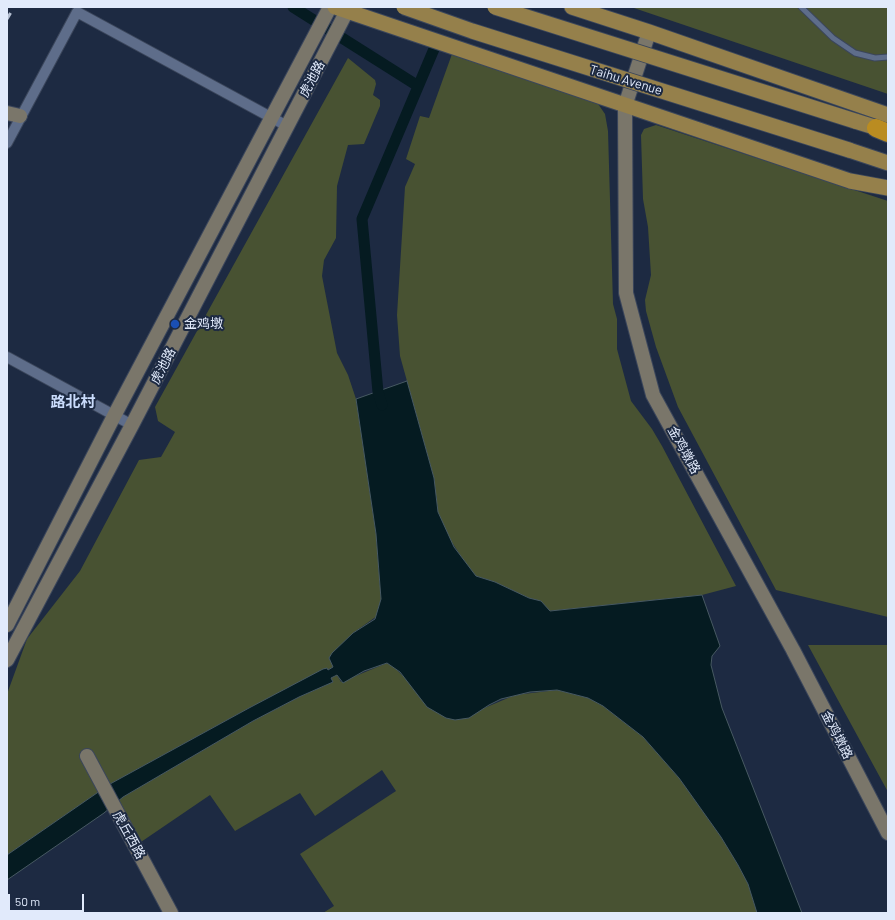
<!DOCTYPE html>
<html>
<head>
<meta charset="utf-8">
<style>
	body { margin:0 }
	#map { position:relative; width:895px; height:920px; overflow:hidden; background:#1d2a42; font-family:Barlow,sans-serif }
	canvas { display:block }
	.frame { position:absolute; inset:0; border:8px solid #e1eafb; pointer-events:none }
	.scale { position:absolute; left:8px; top:894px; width:76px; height:18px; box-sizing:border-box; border:2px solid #e1eafb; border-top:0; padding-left:5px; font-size:12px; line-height:14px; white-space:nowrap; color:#e1eafb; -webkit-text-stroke:3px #1d2a42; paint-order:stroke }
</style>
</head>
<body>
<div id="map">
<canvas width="895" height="920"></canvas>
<div class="frame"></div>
<div class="scale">50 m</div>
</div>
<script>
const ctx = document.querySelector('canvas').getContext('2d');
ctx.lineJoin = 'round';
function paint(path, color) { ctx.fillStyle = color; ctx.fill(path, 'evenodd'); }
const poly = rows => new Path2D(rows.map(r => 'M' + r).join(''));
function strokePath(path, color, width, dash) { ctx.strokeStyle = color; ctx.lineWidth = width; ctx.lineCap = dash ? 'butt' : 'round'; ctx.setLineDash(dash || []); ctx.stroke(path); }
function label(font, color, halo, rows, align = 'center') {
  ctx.font = font + ' Barlow,"Noto Sans SC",sans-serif'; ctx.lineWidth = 4; ctx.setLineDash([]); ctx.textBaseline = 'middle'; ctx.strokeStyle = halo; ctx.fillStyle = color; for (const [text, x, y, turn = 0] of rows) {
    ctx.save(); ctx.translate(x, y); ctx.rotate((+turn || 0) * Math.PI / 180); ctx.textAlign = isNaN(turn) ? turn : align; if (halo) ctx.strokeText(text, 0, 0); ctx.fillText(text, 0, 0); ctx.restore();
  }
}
paint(poly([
	[631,7,888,7,888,94],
	[452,54,596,101,605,114,608,131,613,304,617,319,617,349,631,401,652,429,662,446,736,586,702,595,549,611,541,601,529,598,495,582,476,576,464,561,448,536,438,512,434,478,400,356,397,315,405,187,415,164,406,159,420,116,429,118],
	[348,58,375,80,376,84,373,95,380,100,380,106,364,144,348,145,337,186,336,238,324,260,322,276,337,353,348,375,356,399,376,534,381,599,377,616,353,633,329,658,333,667,249,708,110,784,7,855,7,694,27,639,80,571,139,460,161,457,175,432,158,421,155,407],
	[656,125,888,201,888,617,776,590,678,407,656,347,646,311,645,300,651,275,648,227,643,199,641,135,644,129],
	[808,645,888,645,888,792],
	[387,663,393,666,405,678,482,709,515,695,557,690,588,698,603,706,643,737,679,778,721,837,738,865,748,884,757,913,323,913,334,906,300,854,396,791,382,770,315,816,300,793,235,831,210,795,138,844,114,804,123,797,253,721,299,697,333,682,331,678,337,675,341,682]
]), '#485232');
const water = poly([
	[407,381,434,478,438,512,454,547,476,576,495,582,529,598,541,601,550,611,702,595,720,646,712,656,711,665,722,708,802,913,757,913,748,884,738,865,721,837,679,778,643,737,603,706,588,698,557,690,530,692,501,699,489,705,469,718,455,720,446,718,427,707,400,672,387,663,364,671,343,683,337,675,331,678,333,682,299,697,253,721,123,797,104,813,7,880,7,855,110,784,249,708,323,669,327,668,328,670,333,667,329,658,332,653,353,633,375,619,381,599,376,534,356,399,407,381]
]);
paint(water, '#051b21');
strokePath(water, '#475962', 1);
strokePath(poly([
	[293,7,418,86],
	[382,405,378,392,362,219,434,49]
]), '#051b21', 11);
const lane = poly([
	[801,7,833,38,855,53,875,58,888,57]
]);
const street = poly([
	[7,143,77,12,287,126],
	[7,357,132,425]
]);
const secondary = poly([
	[649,32,625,106,626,293,653,395,793,650,888,833],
	[7,113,20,116],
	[7,625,114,416,330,7],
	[7,660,132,425,349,7],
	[87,756,171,913]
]);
const primary = poly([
	[335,7,850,181,888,188],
	[572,7,649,32,888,115],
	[855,121,887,131],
	[849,150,888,163]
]);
const highway = poly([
	[876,128,888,133]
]);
strokePath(lane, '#3b465b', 7);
strokePath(street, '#3b465b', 12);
strokePath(secondary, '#3b465b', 16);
strokePath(primary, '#3b465b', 17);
strokePath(highway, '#3b465b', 20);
strokePath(lane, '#5e6d8a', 5);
strokePath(street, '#5e6d8a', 10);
strokePath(secondary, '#7a766a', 14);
strokePath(primary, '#95804b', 15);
strokePath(highway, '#ba8c21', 18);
strokePath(poly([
	[7,19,14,7]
]), '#b5bfd1', 3, [7, 7]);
const primaryBridge = poly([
	[404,7,472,31,849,150],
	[495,7,855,121]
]);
strokePath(primaryBridge, '#3b465b', 17, []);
strokePath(primaryBridge, '#95804b', 15);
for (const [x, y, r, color] of [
	[175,324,5,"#1a4fb4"]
]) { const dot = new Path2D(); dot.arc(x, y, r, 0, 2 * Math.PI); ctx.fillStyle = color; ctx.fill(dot); strokePath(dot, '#1d2a42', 1.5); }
label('13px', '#e1eafb', '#1d2a42', [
	["虎池路",312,79,-62],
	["Taihu Avenue",626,80,17],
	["虎池路",163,366,-63],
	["金鸡墩路",684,450,61],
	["金鸡墩路",837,735,63],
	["虎丘西路",129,835,61]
]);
label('13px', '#e1eafb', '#1d2a42', [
	["金鸡墩",184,324]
], 'left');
label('bold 15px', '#cadcfc', '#1d2a42', [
	["路北村",73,402]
]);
</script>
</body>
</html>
